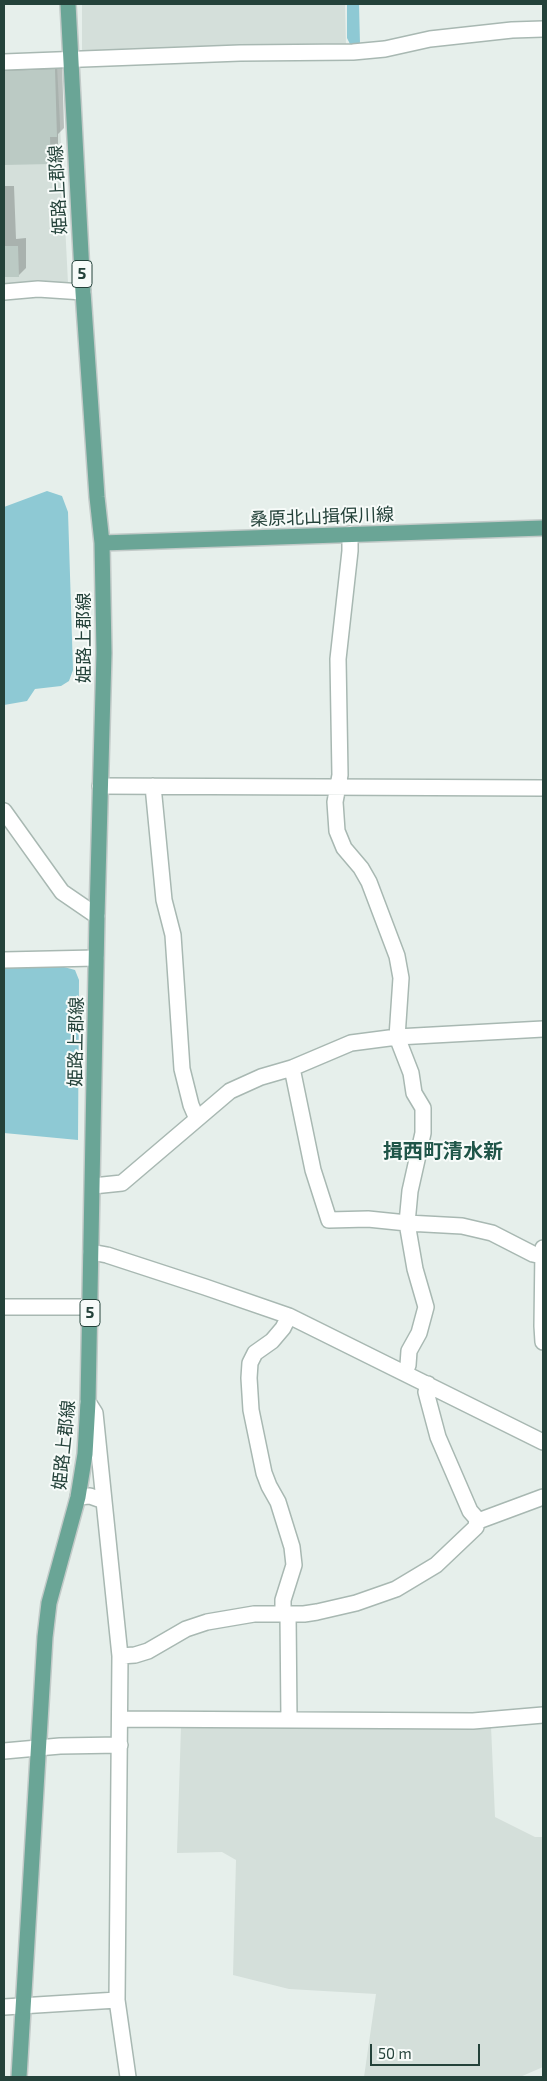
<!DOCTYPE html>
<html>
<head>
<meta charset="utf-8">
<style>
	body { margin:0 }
	#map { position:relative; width:547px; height:2081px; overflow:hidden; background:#e6efeb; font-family:"Exo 2",sans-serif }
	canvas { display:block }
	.frame { position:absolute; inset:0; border:5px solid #24423a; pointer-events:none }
	.scale { position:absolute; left:370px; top:2044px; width:110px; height:22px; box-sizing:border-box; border:2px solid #24423a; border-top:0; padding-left:6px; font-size:15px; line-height:18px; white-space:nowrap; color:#24423a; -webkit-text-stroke:4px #f7fbf9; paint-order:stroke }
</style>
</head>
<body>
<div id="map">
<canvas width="547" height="2081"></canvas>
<div class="frame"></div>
<div class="scale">50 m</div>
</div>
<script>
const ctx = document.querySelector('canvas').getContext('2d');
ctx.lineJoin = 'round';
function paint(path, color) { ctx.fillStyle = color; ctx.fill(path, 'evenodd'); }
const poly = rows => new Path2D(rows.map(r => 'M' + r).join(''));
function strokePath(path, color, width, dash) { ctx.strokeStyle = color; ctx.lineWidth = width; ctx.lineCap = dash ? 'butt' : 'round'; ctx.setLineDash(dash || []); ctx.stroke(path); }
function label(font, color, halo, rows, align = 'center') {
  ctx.font = font + ' "Exo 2","Noto Sans JP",sans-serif'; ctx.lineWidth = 4; ctx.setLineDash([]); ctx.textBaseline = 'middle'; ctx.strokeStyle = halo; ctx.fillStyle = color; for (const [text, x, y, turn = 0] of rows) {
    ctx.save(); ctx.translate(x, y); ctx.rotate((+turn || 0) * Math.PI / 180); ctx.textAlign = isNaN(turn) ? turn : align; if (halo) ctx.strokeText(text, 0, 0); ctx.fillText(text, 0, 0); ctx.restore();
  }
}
paint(poly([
	[82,4,345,4,346,46,82,52],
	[57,65,68,283,4,285,4,68],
	[491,1726,495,1817,535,1837,543,1837,543,2067,520,2077,364,2077,376,1994,289,1989,233,1975,236,1860,222,1852,177,1853,181,1727]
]), '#d4dfda');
paint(poly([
	[347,4,359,4,360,44,350,44,347,38],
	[47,491,62,496,68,512,73,670,69,681,61,686,35,689,27,701,4,705,4,507],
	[4,967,64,967,75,970,79,980,78,1140,4,1133]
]), '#8ec9d4');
paint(poly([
	[62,62,64,128,58,134,58,155,51,163,4,164,4,64],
	[4,186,14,186,16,239,26,238,26,268,18,276,4,276]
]), '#0003');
paint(poly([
	[55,69,57,137,50,137,51,164,4,165,4,71],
	[4,246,18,246,19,277,4,277]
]), '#bbcac4');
const minor = poly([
	[4,62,240,53,353,52,385,49,430,39,512,30,543,29],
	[4,292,38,289,83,292],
	[350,534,350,551,338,659,340,775,335,802,337,831,344,848,361,868,369,882,397,956,401,978,397,1037,411,1073,414,1093,423,1108,423,1133,410,1191,407,1223,415,1269,426,1307,419,1333,409,1351,408,1365,405,1372],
	[100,786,543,788],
	[153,786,164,900,173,935,182,1069,191,1105,197,1119],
	[4,811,62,892,97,916],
	[4,960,96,958],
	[292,1068,313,1170,329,1220,368,1219,407,1223,462,1226,492,1233,533,1254,542,1256],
	[93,1186,122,1183,230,1091,261,1077,292,1068,351,1043,397,1037,543,1029],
	[543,1248,542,1326,543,1342],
	[91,1252,107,1255,205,1287,289,1316,543,1442],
	[4,1307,90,1307],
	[428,1384,426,1392,438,1437,470,1511,477,1519,481,1520,543,1497],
	[88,1402,95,1413,104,1501],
	[78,1497,90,1496,104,1501,120,1656,117,2000,128,2077],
	[283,1613,283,1600,294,1565,292,1547,278,1502,269,1486,264,1473,251,1410,249,1378,250,1363,255,1353,272,1341,283,1328,289,1316],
	[288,1614,289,1720],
	[120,1656,135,1655,148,1651,186,1629,207,1622,254,1614,304,1614,317,1612,356,1603,396,1589,436,1565,476,1527,477,1519],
	[120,1719,473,1721,543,1715],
	[4,1751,60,1746,120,1745],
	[4,2007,117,2000]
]);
const major = poly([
	[102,543,543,528],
	[19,2077,45,1637,49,1603,78,1497,85,1454,88,1402,97,916,104,653,102,543,97,497,83,292,68,4]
]);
strokePath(minor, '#a8b8b2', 18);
strokePath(major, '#c2cac8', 18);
strokePath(minor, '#fff', 15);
strokePath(major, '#6aa596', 15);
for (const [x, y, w] of [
	[82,274,20],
	[90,1313,20]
]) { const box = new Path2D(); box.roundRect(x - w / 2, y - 13.5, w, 27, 4); ctx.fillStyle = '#f7fbf9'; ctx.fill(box); strokePath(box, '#24423a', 1); }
label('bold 16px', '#24423a', null, [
	["5",82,274],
	["5",90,1313]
]);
label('18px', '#24423a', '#f7fbf9', [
	["姫路上郡線",58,190,-93],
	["桑原北山揖保川線",322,517,-2],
	["姫路上郡線",84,638,-90],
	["姫路上郡線",76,1042,-89],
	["姫路上郡線",64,1445,-84]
]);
label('bold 20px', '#1f5548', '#f7fbf9', [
	["揖西町清水新",443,1151]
]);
</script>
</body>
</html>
